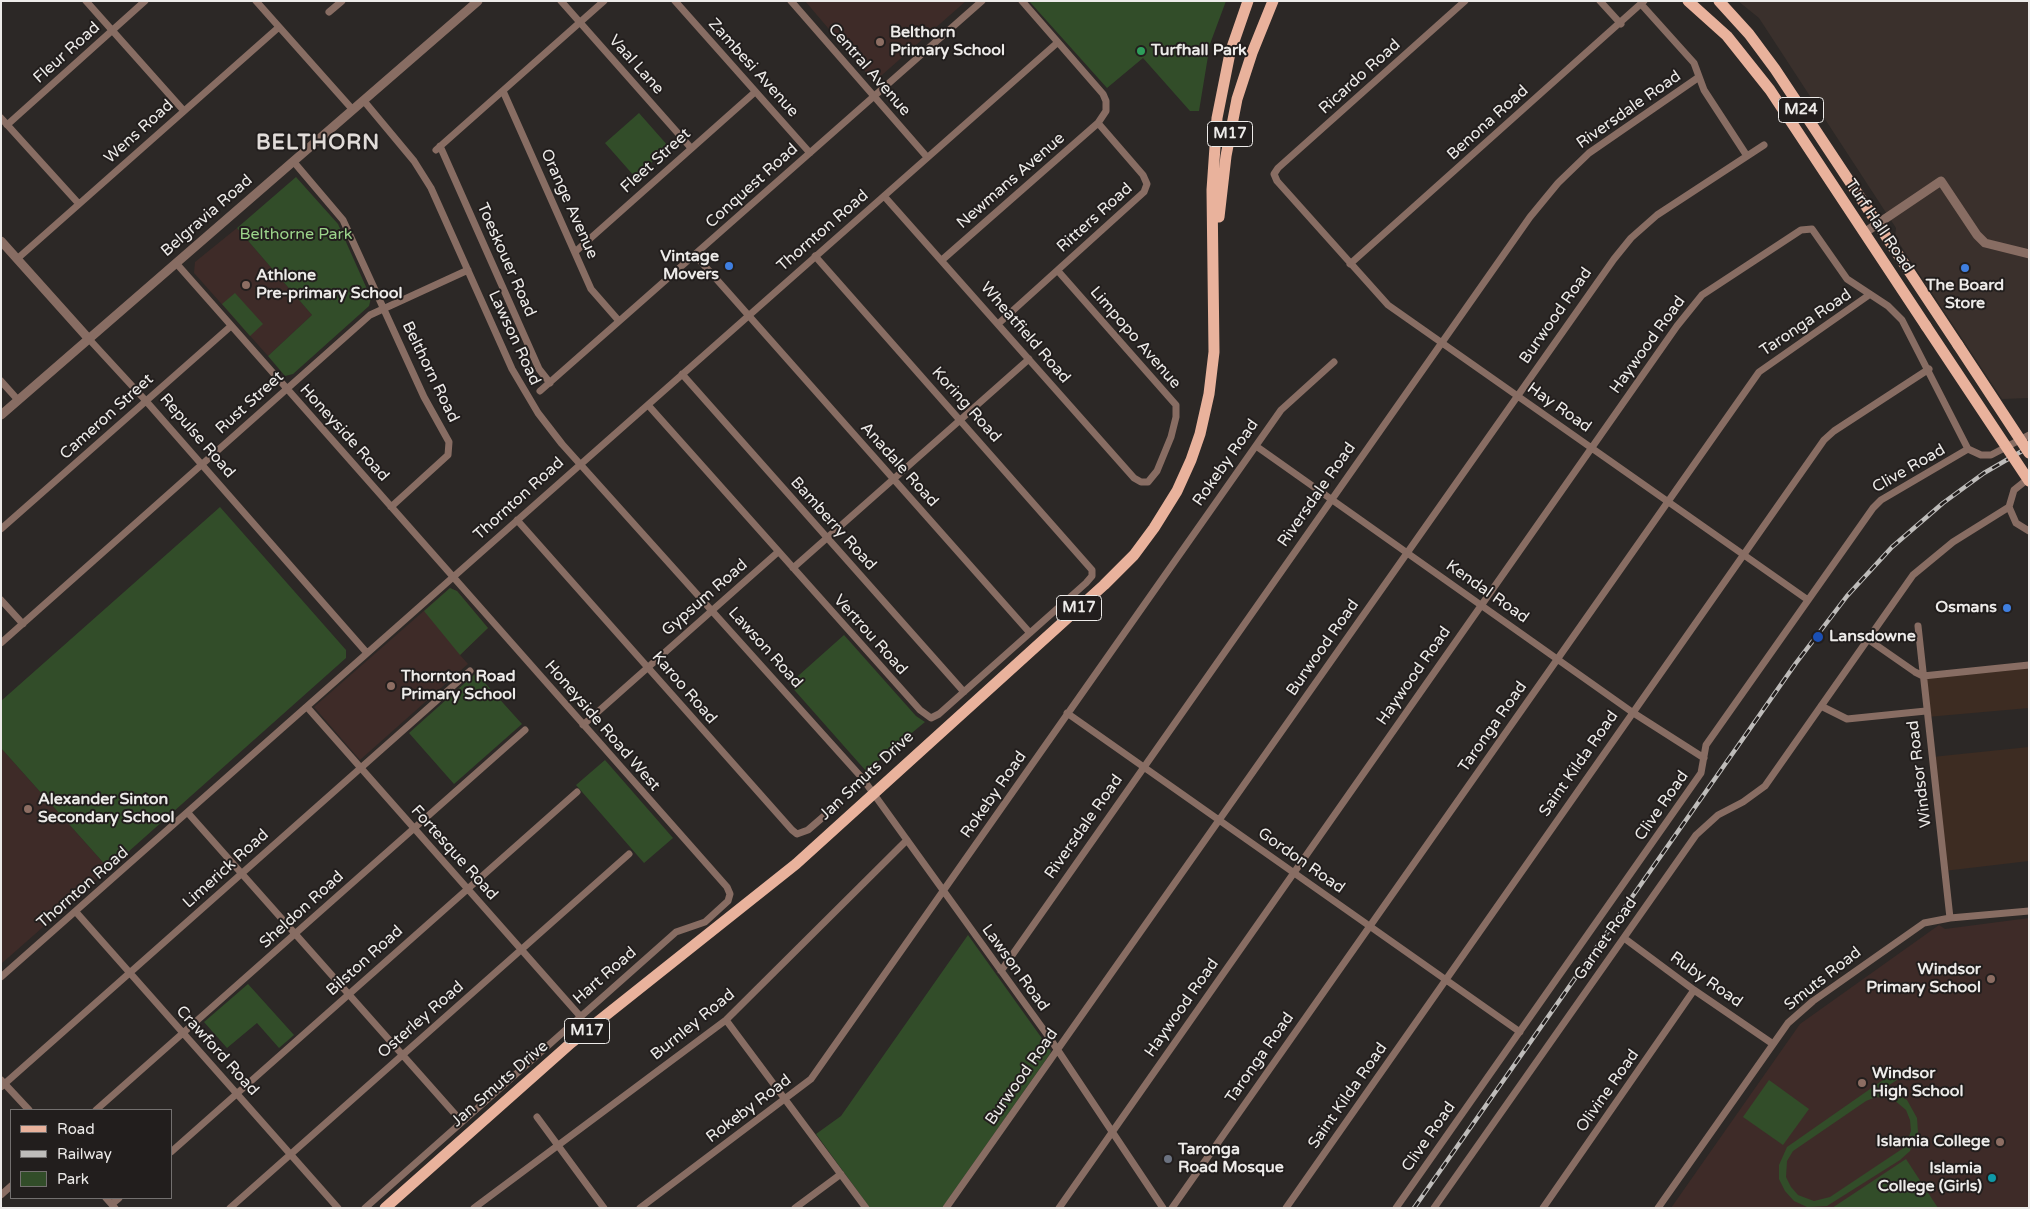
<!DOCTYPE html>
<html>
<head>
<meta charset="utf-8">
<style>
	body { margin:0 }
	#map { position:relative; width:2030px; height:1209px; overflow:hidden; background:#2c2826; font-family:"Varela Round",sans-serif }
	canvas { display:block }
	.frame { position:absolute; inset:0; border:2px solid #edebe9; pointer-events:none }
	.legend { position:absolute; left:10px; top:1109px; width:162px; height:90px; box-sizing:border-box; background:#221e1d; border:1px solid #73706f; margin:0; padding:6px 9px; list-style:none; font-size:15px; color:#edebe9 }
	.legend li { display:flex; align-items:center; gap:10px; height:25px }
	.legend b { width:25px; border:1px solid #73706f }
</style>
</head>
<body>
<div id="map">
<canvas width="2030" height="1209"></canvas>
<div class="frame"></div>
<ul class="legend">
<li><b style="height:6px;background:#e9b29c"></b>Road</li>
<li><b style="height:6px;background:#bebcba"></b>Railway</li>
<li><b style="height:14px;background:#324d29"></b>Park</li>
</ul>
</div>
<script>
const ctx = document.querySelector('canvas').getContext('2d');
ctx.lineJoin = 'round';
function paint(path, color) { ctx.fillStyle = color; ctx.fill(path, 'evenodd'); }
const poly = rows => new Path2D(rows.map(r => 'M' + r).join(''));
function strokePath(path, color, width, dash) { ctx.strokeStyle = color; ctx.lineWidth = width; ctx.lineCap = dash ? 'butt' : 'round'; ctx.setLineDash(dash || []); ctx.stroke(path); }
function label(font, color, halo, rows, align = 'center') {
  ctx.font = font + ' "Varela Round",sans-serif'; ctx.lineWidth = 4; ctx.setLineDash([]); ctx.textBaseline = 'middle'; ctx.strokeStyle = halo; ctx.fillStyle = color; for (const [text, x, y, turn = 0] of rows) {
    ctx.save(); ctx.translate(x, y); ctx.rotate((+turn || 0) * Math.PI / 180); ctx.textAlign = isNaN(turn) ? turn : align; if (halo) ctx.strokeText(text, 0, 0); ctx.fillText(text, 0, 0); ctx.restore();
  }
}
paint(poly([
	[2029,665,2029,708,1927,717,1923,676],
	[2029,747,2029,861,1944,871,1932,757]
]), '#3d2c22');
paint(poly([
	[1738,1,2029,1,2029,398,2002,399,1895,237,1896,228,1759,18]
]), '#3a302c');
paint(poly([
	[805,1,966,1,874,82],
	[237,228,312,315,268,356,194,273,195,262],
	[450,588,457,591,488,628,460,655,468,664,360,760,314,707],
	[1,748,109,869,1,964],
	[2029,918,2029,1208,1671,1208,1800,1024,1939,925,1945,929]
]), '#3e2b28');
paint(poly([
	[1029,1,1226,1,1210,44,1199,111,1190,111,1143,58,1107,88],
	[639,113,669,147,635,177,605,143],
	[296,177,338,224,371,298,369,306,293,374,285,376,268,356,312,315,237,228],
	[235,293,263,324,250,336,222,304],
	[220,507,346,650,346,658,109,869,1,748,1,701],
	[450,588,457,591,488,628,460,655,424,611],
	[844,635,916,716,925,722,866,771,789,684],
	[476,673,522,724,454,784,409,733],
	[605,760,673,838,644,863,576,785],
	[968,935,1051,1051,1050,1054,942,1208,870,1208,816,1134,841,1116],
	[248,984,294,1035,279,1048,257,1023,227,1048,204,1022],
	[1893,1073,1897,1080,1883,1089,1895,1093,1907,1100,1917,1118,1918,1132,1910,1151,1900,1160,1827,1206,1807,1207,1794,1201,1785,1191,1779,1179,1779,1165,1787,1147],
	[1876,1097,1893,1099,1906,1110,1910,1120,1911,1131,1905,1147,1830,1197,1814,1201,1798,1195,1791,1187,1786,1177,1787,1161,1793,1151,1866,1101],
	[1769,1080,1809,1109,1783,1145,1743,1117],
	[1906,1159,1938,1208,1832,1208]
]), '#324d29');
strokePath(poly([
	[86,1,184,111],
	[256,1,353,110],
	[561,1,691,148],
	[675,1,810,153],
	[791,1,927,157],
	[1465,1,1278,168,1274,174,1277,181,1388,305,1808,600],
	[1600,1,1621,24],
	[1641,4,1694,63,1704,90,1747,156],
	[329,12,342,1],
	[503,91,591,289,619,321],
	[364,101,414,161,431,188,512,369,538,413,562,444,863,779,1051,1040,1163,1208],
	[1,118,79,204],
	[7,125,145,1],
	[440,146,539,369,550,383],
	[436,150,604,1],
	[293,161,343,220,424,397,449,442,448,455,391,507],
	[884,196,1134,478,1141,482,1148,482,1157,471,1171,437,1176,417,1176,405,1058,271],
	[575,252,755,92],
	[695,255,1030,633],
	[17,259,279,27],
	[942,260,1098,123,1106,111,1106,101,1103,94,1022,1],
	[176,263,727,887,730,894,728,901,705,922,676,932,365,1208],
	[1350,264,1644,1],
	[998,324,1144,192,1147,184,1143,175,1098,123],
	[88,338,146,401,367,653],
	[682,374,964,692],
	[1,381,18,400],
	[540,391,982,1],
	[648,405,920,710,931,718,939,714,1086,583,1092,576,1092,570,815,256],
	[1256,446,1632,712,1704,758],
	[2029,478,2014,490,2009,507,2016,523,2029,531],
	[517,520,792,830,797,834,808,830,838,804],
	[1,529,231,326],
	[793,568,1029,359],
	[1,600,23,624],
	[1918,626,1950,918],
	[1869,640,1915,672,1923,676,2029,665],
	[1,643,370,315,468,270],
	[1821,706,1847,719,1926,711],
	[307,707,580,1016],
	[1067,713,1520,1032],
	[583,725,778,552],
	[188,813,462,1122],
	[76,912,338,1208],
	[1624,938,1694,990,1773,1044],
	[1001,971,1530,217,1558,183,1589,153,1699,77],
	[1,977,1057,43],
	[726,1020,866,1208],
	[1,1080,29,1110],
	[1,1087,470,671],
	[96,1110,525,730],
	[537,1117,604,1208],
	[171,1152,577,792],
	[1,1195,11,1186],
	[106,1198,115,1208],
	[112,1204,119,1198],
	[230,1208,629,854],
	[474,1208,726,1020,907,840],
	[640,1208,811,1079,1281,410,1334,362],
	[795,1208,841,1174],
	[946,1208,1614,259,1631,238,1657,215,1764,145],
	[1059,1208,1677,326,1702,295,1801,230,1812,229,1847,279,1888,306,1902,320,1968,449,1981,455,1991,455,2029,435],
	[1172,1208,1759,372,1869,295],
	[1286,1208,1824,440,1834,431,1929,369],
	[1396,1208,1701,773,1706,745,1873,508,1881,500,1968,449],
	[1434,1208,1696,835,1718,815,1743,802,1765,786,1913,575,1953,542,2009,507],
	[1543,1208,1694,990],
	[1658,1208,1788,1023,1813,1001,1924,923,1950,918,2029,911]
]), '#886d63', 7);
strokePath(poly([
	[1864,233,1941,181,1977,235,1985,243,2029,254],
	[1,241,88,338],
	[1,415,478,1]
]), '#886d63', 9);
strokePath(poly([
	[1688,1,1727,36,1770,90,1926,326],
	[1719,1,1749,34,1775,69,1958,345],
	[1219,217,1226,156,1237,99,1252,53,1273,1],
	[385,1208,571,1043,796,864,1104,585,1134,555,1154,528,1177,491,1191,460,1200,434,1209,394,1214,352,1212,190,1217,118,1230,53,1248,1]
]), '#e9b29c', 11);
const rail = poly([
	[1414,1208,1796,663,1847,596,1892,547,1943,503,1984,473,2029,447]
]);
strokePath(rail, '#bebcba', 4.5);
strokePath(rail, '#221e1d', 2.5, [8]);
strokePath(poly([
	[1926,326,2029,481],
	[1958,345,2029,453]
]), '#e9b29c', 11);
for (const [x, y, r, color] of [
	[880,42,5,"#8d6e63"],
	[1141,51,5,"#2e9e5b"],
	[729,266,5,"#3f7fe0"],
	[1965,268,5,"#3f7fe0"],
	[246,285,5,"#8d6e63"],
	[2007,608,5,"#3f7fe0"],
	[1818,637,6,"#1a4fb4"],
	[391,686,5,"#8d6e63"],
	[28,809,5,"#8d6e63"],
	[1991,979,5,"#8d6e63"],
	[1862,1083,5,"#8d6e63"],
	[2000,1142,5,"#8d6e63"],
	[1168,1159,5,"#6b7280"],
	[1992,1178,5,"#0f9aa8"]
]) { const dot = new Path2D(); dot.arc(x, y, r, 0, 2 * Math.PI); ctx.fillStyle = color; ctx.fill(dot); strokePath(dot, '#221e1d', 2); }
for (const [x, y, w] of [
	[1801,110,45],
	[1230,134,45],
	[1079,608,45],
	[587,1031,45]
]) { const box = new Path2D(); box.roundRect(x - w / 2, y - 12.5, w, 25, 4); ctx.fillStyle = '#221e1d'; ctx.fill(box); strokePath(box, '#edebe9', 1); }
label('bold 15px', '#edebe9', null, [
	["M24",1801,110],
	["M17",1230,134],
	["M17",1079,608],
	["M17",587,1031]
]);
label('bold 16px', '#edebe9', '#221e1d', [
	["Belthorn",890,33],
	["Primary School",890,51],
	["Turfhall Park",1151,51],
	["Vintage",719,257,"right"],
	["Movers",719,275,"right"],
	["Athlone",256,276],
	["Pre-primary School",256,294],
	["The Board",1965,286,"center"],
	["Store",1965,304,"center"],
	["Osmans",1997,608,"right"],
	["Lansdowne",1829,637],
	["Thornton Road",401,677],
	["Primary School",401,695],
	["Alexander Sinton",38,800],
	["Secondary School",38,818],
	["Windsor",1981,970,"right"],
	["Primary School",1981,988,"right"],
	["Windsor",1872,1074],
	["High School",1872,1092],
	["Islamia College",1990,1142,"right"],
	["Taronga",1178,1150],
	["Road Mosque",1178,1168],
	["Islamia",1982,1169,"right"],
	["College (Girls)",1982,1187,"right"]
], 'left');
label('16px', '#edebe9', '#221e1d', [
	["Fleur Road",67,53,-42],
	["Vaal Lane",636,65,48],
	["Zambesi Avenue",753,68,48],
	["Central Avenue",869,70,49],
	["Ricardo Road",1360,77,-42],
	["Riversdale Road",1629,110,-35],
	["Benona Road",1488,123,-42],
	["Wens Road",139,132,-42],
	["Fleet Street",656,161,-42],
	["Newmans Avenue",1011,181,-41],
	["Conquest Road",752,186,-42],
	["Orange Avenue",569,204,66],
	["Belgravia Road",207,216,-41],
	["Ritters Road",1095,218,-42],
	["Turf Hall Road",1879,226,56],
	["Thornton Road",823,231,-41],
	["Toeskouer Road",506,260,66],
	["Burwood Road",1556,316,-55],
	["Taronga Road",1806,323,-34],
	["Wheatfield Road",1025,333,49],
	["Lawson Road",514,338,65],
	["Limpopo Avenue",1135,338,49],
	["Haywood Road",1648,345,-54],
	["Belthorn Road",430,372,64],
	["Rust Street",250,403,-42],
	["Koring Road",966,405,48],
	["Hay Road",1559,408,35],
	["Cameron Street",107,417,-42],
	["Honeyside Road",344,433,48],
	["Repulse Road",197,436,49],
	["Rokeby Road",1226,463,-55],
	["Anadale Road",899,465,48],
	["Clive Road",1909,469,-30],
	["Riversdale Road",1317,495,-55],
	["Thornton Road",519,499,-42],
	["Bamberry Road",833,524,48],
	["Kendal Road",1487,592,35],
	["Gypsum Road",705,598,-41],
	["Vertrou Road",870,635,48],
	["Lawson Road",765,648,48],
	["Burwood Road",1323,648,-55],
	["Haywood Road",1414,676,-55],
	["Karoo Road",684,688,49],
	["Honeyside Road West",602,726,49],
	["Taronga Road",1493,727,-55],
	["Saint Kilda Road",1579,764,-55],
	["Windsor Road",1920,774,-97],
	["Jan Smuts Drive",867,776,-43],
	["Rokeby Road",994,795,-55],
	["Clive Road",1662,806,-55],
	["Riversdale Road",1084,827,-55],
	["Fortesque Road",454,853,48],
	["Gordon Road",1301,861,35],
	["Limerick Road",226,869,-42],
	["Thornton Road",83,888,-41],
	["Sheldon Road",302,910,-42],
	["Garnet Road",1606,939,-55],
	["Bilston Road",365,961,-42],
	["Lawson Road",1015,968,54],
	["Hart Road",605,976,-41],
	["Smuts Road",1823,979,-38],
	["Ruby Road",1706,980,35],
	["Haywood Road",1182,1008,-55],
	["Osterley Road",421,1020,-41],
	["Burnley Road",693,1025,-39],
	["Crawford Road",217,1051,48],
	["Taronga Road",1260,1058,-55],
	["Burwood Road",1022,1077,-55],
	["Jan Smuts Drive",500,1084,-41],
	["Olivine Road",1608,1091,-55],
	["Saint Kilda Road",1348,1096,-55],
	["Rokeby Road",749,1109,-37],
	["Clive Road",1429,1137,-55]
]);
label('16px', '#9cd48b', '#221e1d', [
	["Belthorne Park",296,235]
]);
ctx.letterSpacing = '1px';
label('bold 21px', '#e1dcd9', '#221e1d', [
	["BELTHORN",318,143]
]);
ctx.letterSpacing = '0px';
</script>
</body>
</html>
